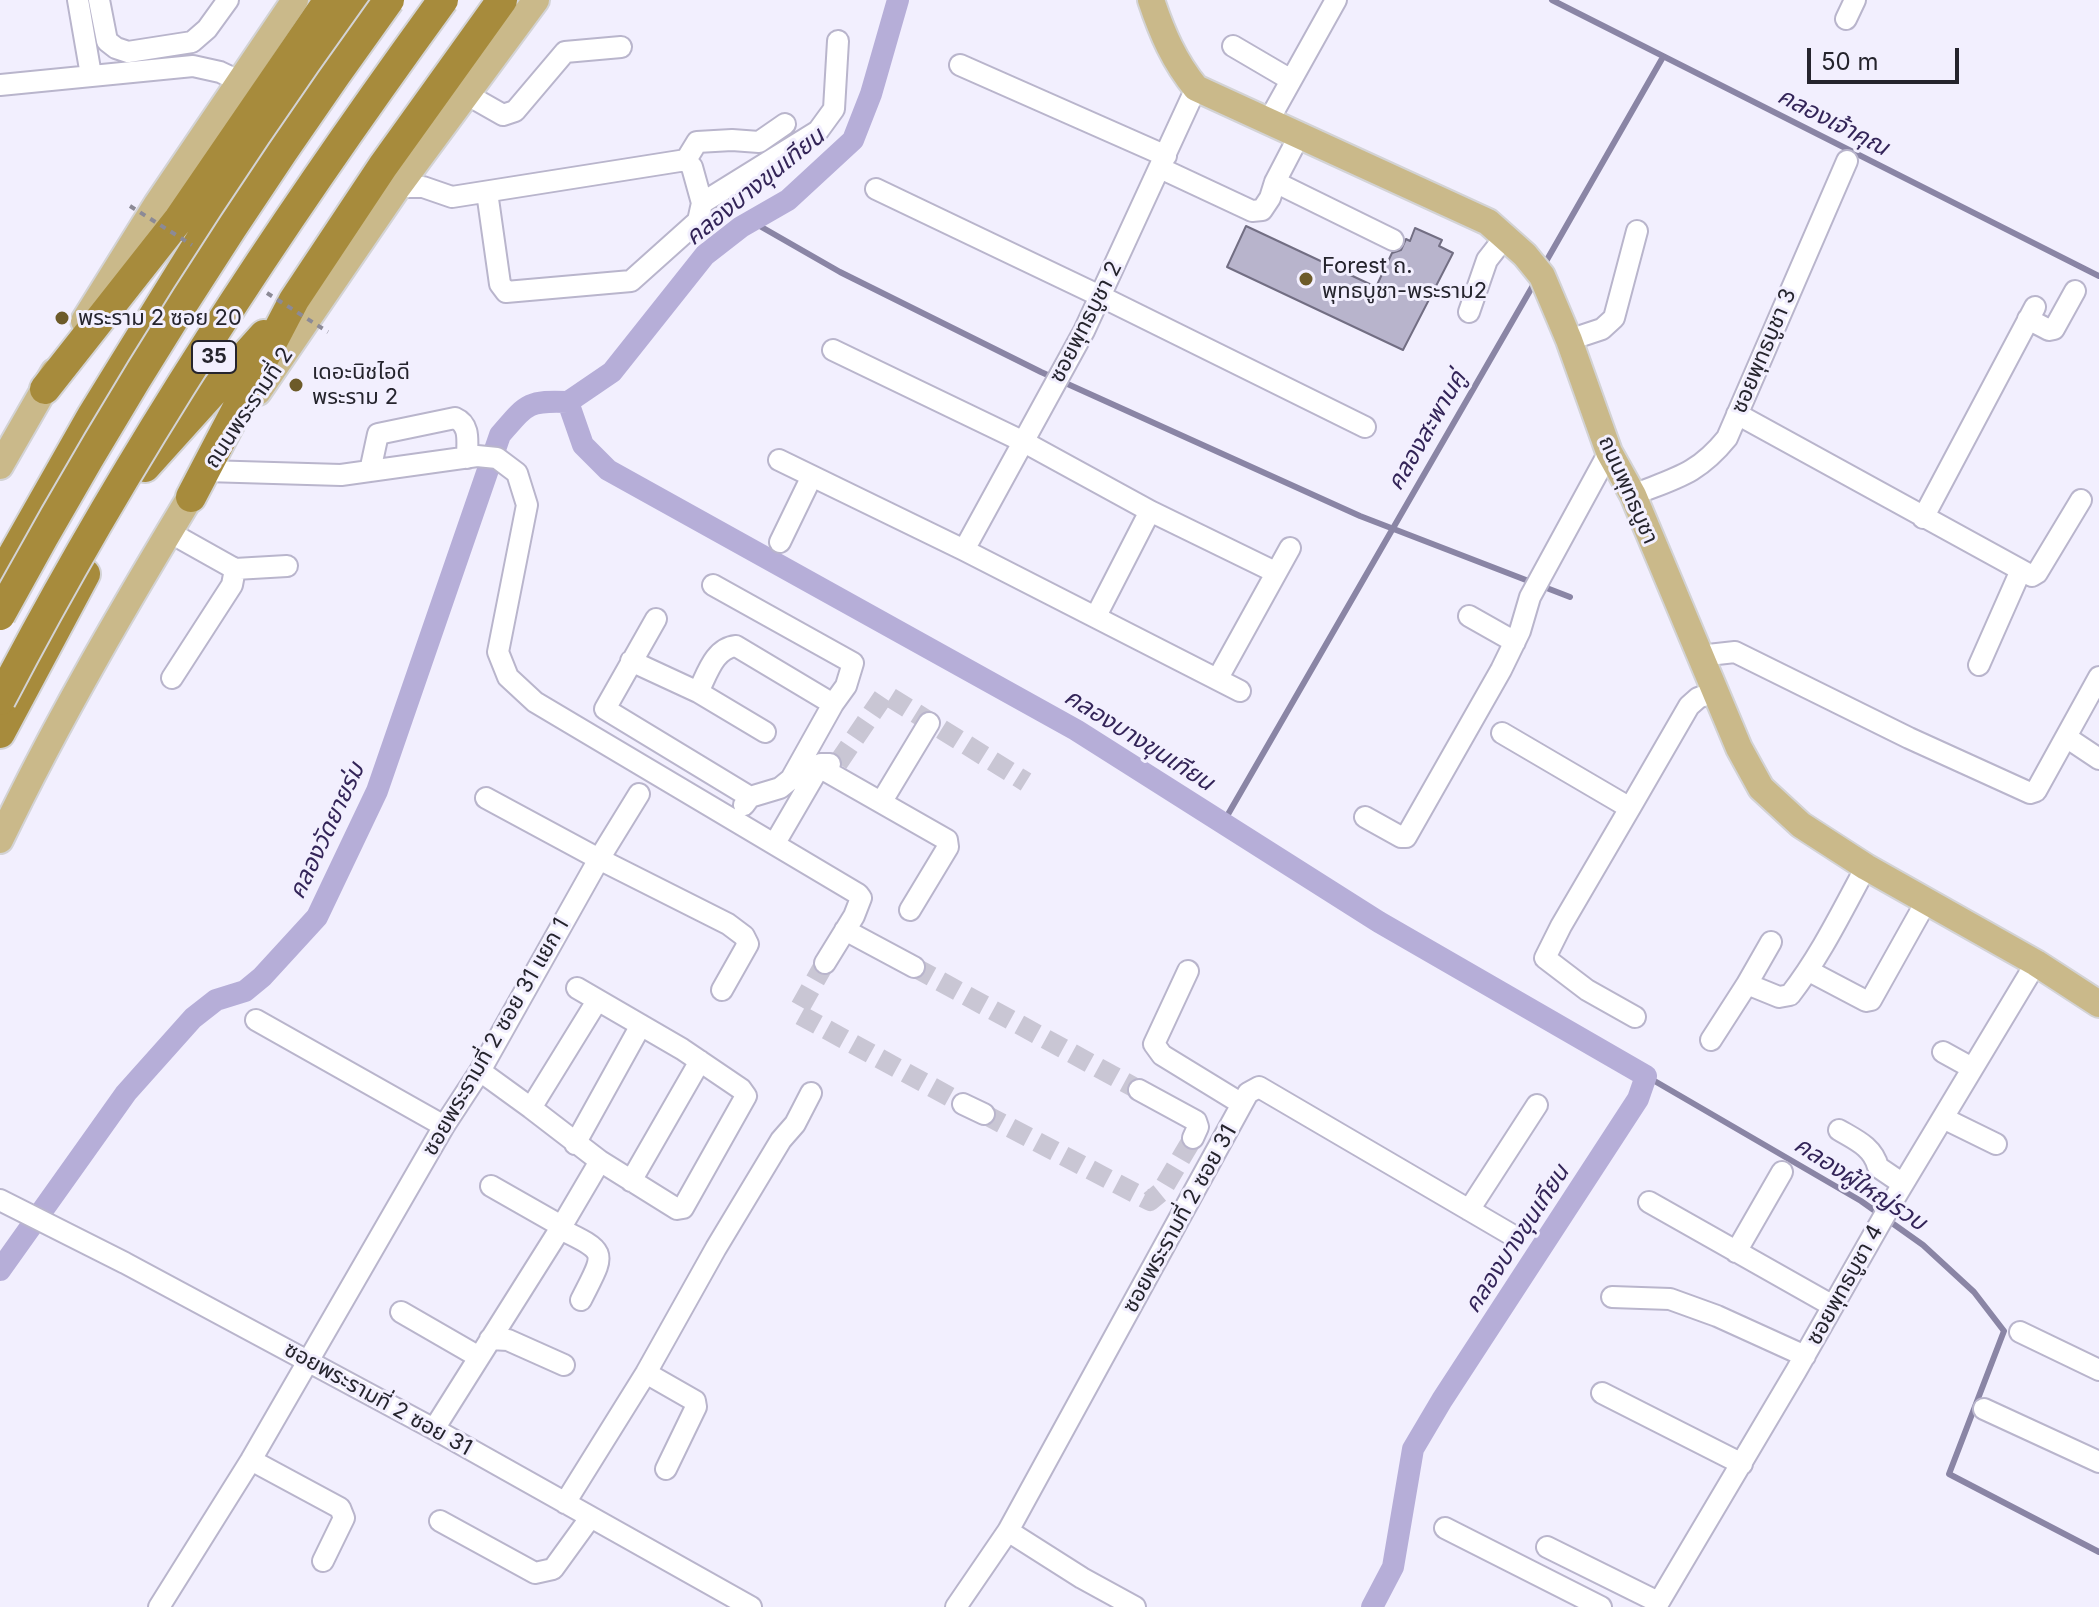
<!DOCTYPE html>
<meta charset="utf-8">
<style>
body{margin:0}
#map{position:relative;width:2099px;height:1607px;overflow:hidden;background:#f2effe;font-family:Inter,sans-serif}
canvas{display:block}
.scale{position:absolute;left:1807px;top:48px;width:152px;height:36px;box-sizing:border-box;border:4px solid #25242d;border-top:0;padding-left:10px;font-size:24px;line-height:28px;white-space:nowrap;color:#25242d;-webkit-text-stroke:6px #f2effe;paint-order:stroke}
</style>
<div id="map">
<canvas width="2099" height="1607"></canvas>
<div class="scale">50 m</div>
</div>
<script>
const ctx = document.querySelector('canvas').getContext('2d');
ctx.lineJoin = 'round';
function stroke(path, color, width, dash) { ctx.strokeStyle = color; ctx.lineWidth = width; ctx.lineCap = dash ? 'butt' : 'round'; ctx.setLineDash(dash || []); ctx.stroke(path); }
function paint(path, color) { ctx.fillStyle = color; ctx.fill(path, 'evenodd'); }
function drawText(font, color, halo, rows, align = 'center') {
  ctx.font = font + ' Inter,"Noto Sans Thai",sans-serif'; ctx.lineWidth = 6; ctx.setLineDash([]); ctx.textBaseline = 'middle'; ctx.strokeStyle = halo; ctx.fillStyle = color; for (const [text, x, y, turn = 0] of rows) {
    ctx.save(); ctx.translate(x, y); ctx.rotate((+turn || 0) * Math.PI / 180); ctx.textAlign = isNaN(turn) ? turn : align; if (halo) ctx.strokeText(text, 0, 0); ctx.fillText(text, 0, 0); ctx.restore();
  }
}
stroke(new Path2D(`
 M1552 0 2099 276
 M751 221 840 272 1041 372 1360 516 1570 597
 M1544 265 1663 57
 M1223 823 1535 282
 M1646 1076 1861 1201 1923 1245 1974 1292 2004 1331 1949 1474 2099 1552`), '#8a85a5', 6);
stroke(new Path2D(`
 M898 0 871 94 853 140 788 200 741 227 705 255 612 372 568 402 583 445 608 470 1076 730 1379 922 1646 1076 1638 1099 1442 1400 1413 1449 1393 1567 1372 1607
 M0 1270 126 1093 193 1018 216 1000 245 991 262 977 317 917 377 791 500 435C526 405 527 400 568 402`), '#b6aed8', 22);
const building = new Path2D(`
 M1246 226 1376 287 1392 253 1401 250 1406 239 1410 241 1415 228 1442 240 1439 246 1453 253 1403 350 1227 267Z`);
paint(building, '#b8b4cc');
stroke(building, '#726e83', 2);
stroke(new Path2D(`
 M838 763 885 694 1026 782
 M825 963 798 1011 800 1015 963 1104
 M914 967 1139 1090
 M984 1114 1150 1201 1161 1192 1193 1138`), '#c9c6d4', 20, [20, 10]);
const minor = new Path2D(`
 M78 0 91 75
 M99 0 107 41 116 48 128 52 192 42 207 29 228 0
 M1846 19 1855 0
 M1233 46 1291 80
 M960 65 1166 156
 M0 85 193 66 220 72 239 81
 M466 94 503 115 515 111 565 52 621 47
 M1269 120 1336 0
 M1300 134 1275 182 1393 240
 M686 160 697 142 732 140 759 142 785 124
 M1160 168 1252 211 1262 210 1270 198 1275 182
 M398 187H423L452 197 686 160 692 167 702 203 698 221 631 281 506 292 500 284 487 192
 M876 189 1100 296 1365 427
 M702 203 818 131 834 109 838 41
 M1469 312 1487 260 1505 237
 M2028 319 2049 330 2054 329 2075 291
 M1569 340 1602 329 1614 318 1637 231
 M833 350 1024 442 1150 511 1275 572
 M1737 414 2021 570
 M779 460 964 550 1240 691
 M206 471 341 475 477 456 497 458 517 473 527 505 498 652 508 677 535 702 858 894 861 898 854 916 825 963
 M370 471 378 434 455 418C471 425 467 442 467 458
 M1633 495C1675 478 1697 475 1727 438L1847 161
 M1923 518 2035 307
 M169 532 235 569 232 585 172 678
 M780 542 812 476
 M964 550 1084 331 1196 88
 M235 569 287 566
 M713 585 853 663 846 686 833 704 791 779 780 788 750 797
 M1096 616 1150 511
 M1469 616 1515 642
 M656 619 605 709 750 797 744 805
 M1699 656 1735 652 1909 738 2030 793 2036 791 2099 677
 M631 661 698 692C707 675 714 648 736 646L833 704
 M1979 665 2021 570 2032 576 2037 573 2081 500
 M1218 678 1290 548
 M698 692 765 732
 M1502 733 1630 808 1689 706 1698 698 1714 692
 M2066 737 2099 759
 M819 767 947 840 948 847 910 910
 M486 798 599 859 639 794
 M882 801 929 723
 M1630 808 1561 926 1545 958 1587 990 1635 1017
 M1365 817 1401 837H1406L1501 670 1520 631 1530 597 1609 452
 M775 843 821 764H830
 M845 930 914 967
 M1771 942 1747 984 1779 997 1790 995C1821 955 1842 911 1866 867
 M1188 971 1154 1044 1162 1055 1242 1104
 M1809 971 1866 1001 1871 1000 1927 900
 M577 988 682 1049 741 1089 746 1096 683 1208 677 1209 600 1161
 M256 1020 444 1126
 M1711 1040 1747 984
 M1943 1052 1972 1068
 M480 1071 531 1108
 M1139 1090 1196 1121 1198 1127 1193 1138
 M963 1104 984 1114
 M1943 1118 1996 1144
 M1839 1130C1856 1140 1873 1147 1878 1167L1903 1184
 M575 1144 641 1025
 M631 1181 700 1061
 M0 1200 125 1263 434 1429 751 1607
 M1649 1202 1833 1306
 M1469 1210 1537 1105
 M1736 1252 1782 1172
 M1612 1297 1670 1299 1717 1316 1805 1356
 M581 1300C605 1252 610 1253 560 1229L600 1161 531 1108 597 1001
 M401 1312 479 1357
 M2020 1332 2099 1370
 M490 1339 508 1340 564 1365
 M646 1373 695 1401 696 1407 666 1469
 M1602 1393 1742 1464
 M1984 1409 2099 1462
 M434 1429 560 1229 556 1223 491 1186
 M251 1460 340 1508 344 1518 323 1561
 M565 1503 646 1373 716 1248 781 1140 795 1124 811 1093
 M440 1521 535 1573 553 1569 590 1518
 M1445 1528 1601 1607
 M1008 1531 1082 1578 1135 1607
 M1547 1547 1658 1602
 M159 1607 251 1460 444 1126 480 1071 599 859 728 924 744 936 748 944 722 990
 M956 1607 1008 1531 1248 1093 1259 1087 1512 1235
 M1656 1607 1796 1371 1891 1204 2036 963`);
const major = new Path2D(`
 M1151 0C1162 33 1174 61 1196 88L1488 222 1525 255 1542 276 1569 340 1609 452 1633 495 1739 748 1761 788 1801 825 1866 867 2036 963 2099 1004
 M84 321 157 204 295 0
 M258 392 398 187 536 0
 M0 466 54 372
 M0 840C59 717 129 598 200 481`);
const highway = new Path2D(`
 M45 389 179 219 329 0
 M145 467 264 335
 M191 497 294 300 383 166 502 0
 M0 578 92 416 276 118 360 0
 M0 733 85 574`);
stroke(minor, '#b9b5cc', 24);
stroke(major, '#d3d3d5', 30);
stroke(highway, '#d3d3d5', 34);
stroke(minor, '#fff', 20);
stroke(major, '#cab98a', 26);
stroke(highway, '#a78b3c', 30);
const highwayBridge = new Path2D(`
 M0 615C116 402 247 196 389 0
 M0 700C128 454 281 223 443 0`);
stroke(highwayBridge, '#d3d3d5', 34, []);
stroke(new Path2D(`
 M130 206 192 245
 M267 293 328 332`), '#8c8a96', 4, [6, 6]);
stroke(highwayBridge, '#a78b3c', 30);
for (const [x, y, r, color] of [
 [1306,279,8,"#6d5b29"],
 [62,318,8,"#6d5b29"],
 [296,385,8,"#6d5b29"]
]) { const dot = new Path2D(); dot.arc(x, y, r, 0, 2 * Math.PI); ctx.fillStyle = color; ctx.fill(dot); stroke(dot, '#f2effe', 3); }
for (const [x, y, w] of [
 [214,357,44]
]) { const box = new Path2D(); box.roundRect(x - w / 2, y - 16, w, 32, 6); ctx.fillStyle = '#f2effe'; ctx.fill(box); stroke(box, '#25242d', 2); }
drawText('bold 20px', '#25242d', null, [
 ["35",214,357]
]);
drawText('22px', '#25242d', '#f2effe', [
 ["Forest ถ.",1322,266],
 ["พุทธบูชา-พระราม2",1322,291],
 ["พระราม 2 ซอย 20",78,318],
 ["เดอะนิชไอดี",312,372],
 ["พระราม 2",312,397]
], 'left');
drawText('22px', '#25242d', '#f2effe', [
 ["ซอยพุทธบูชา 2",1086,322,-63],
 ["ซอยพุทธบูชา 3",1764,351,-67],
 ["ถนนพระรามที่ 2",249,408,-56],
 ["ถนนพุทธบูชา",1628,490,66],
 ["ซอยพระรามที่ 2 ซอย 31 แยก 1",496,1037,-60],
 ["ซอยพระรามที่ 2 ซอย 31",1180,1219,-61],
 ["ซอยพุทธบูชา 4",1845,1285,-61],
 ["ซอยพระรามที่ 2 ซอย 31",378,1399,29]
]);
drawText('italic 24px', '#332458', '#f2effe', [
 ["คลองเจ้าคุณ",1833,122,27],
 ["คลองบางขุนเทียน",755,187,-39],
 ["คลองสะพานคู่",1427,431,-60],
 ["คลองบางขุนเทียน",1139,740,32],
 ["คลองวัดยายร่ม",327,831,-65],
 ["คลองผู้ใหญ่รวบ",1860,1184,33],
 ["คลองบางขุนเทียน",1517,1239,-57]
]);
</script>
